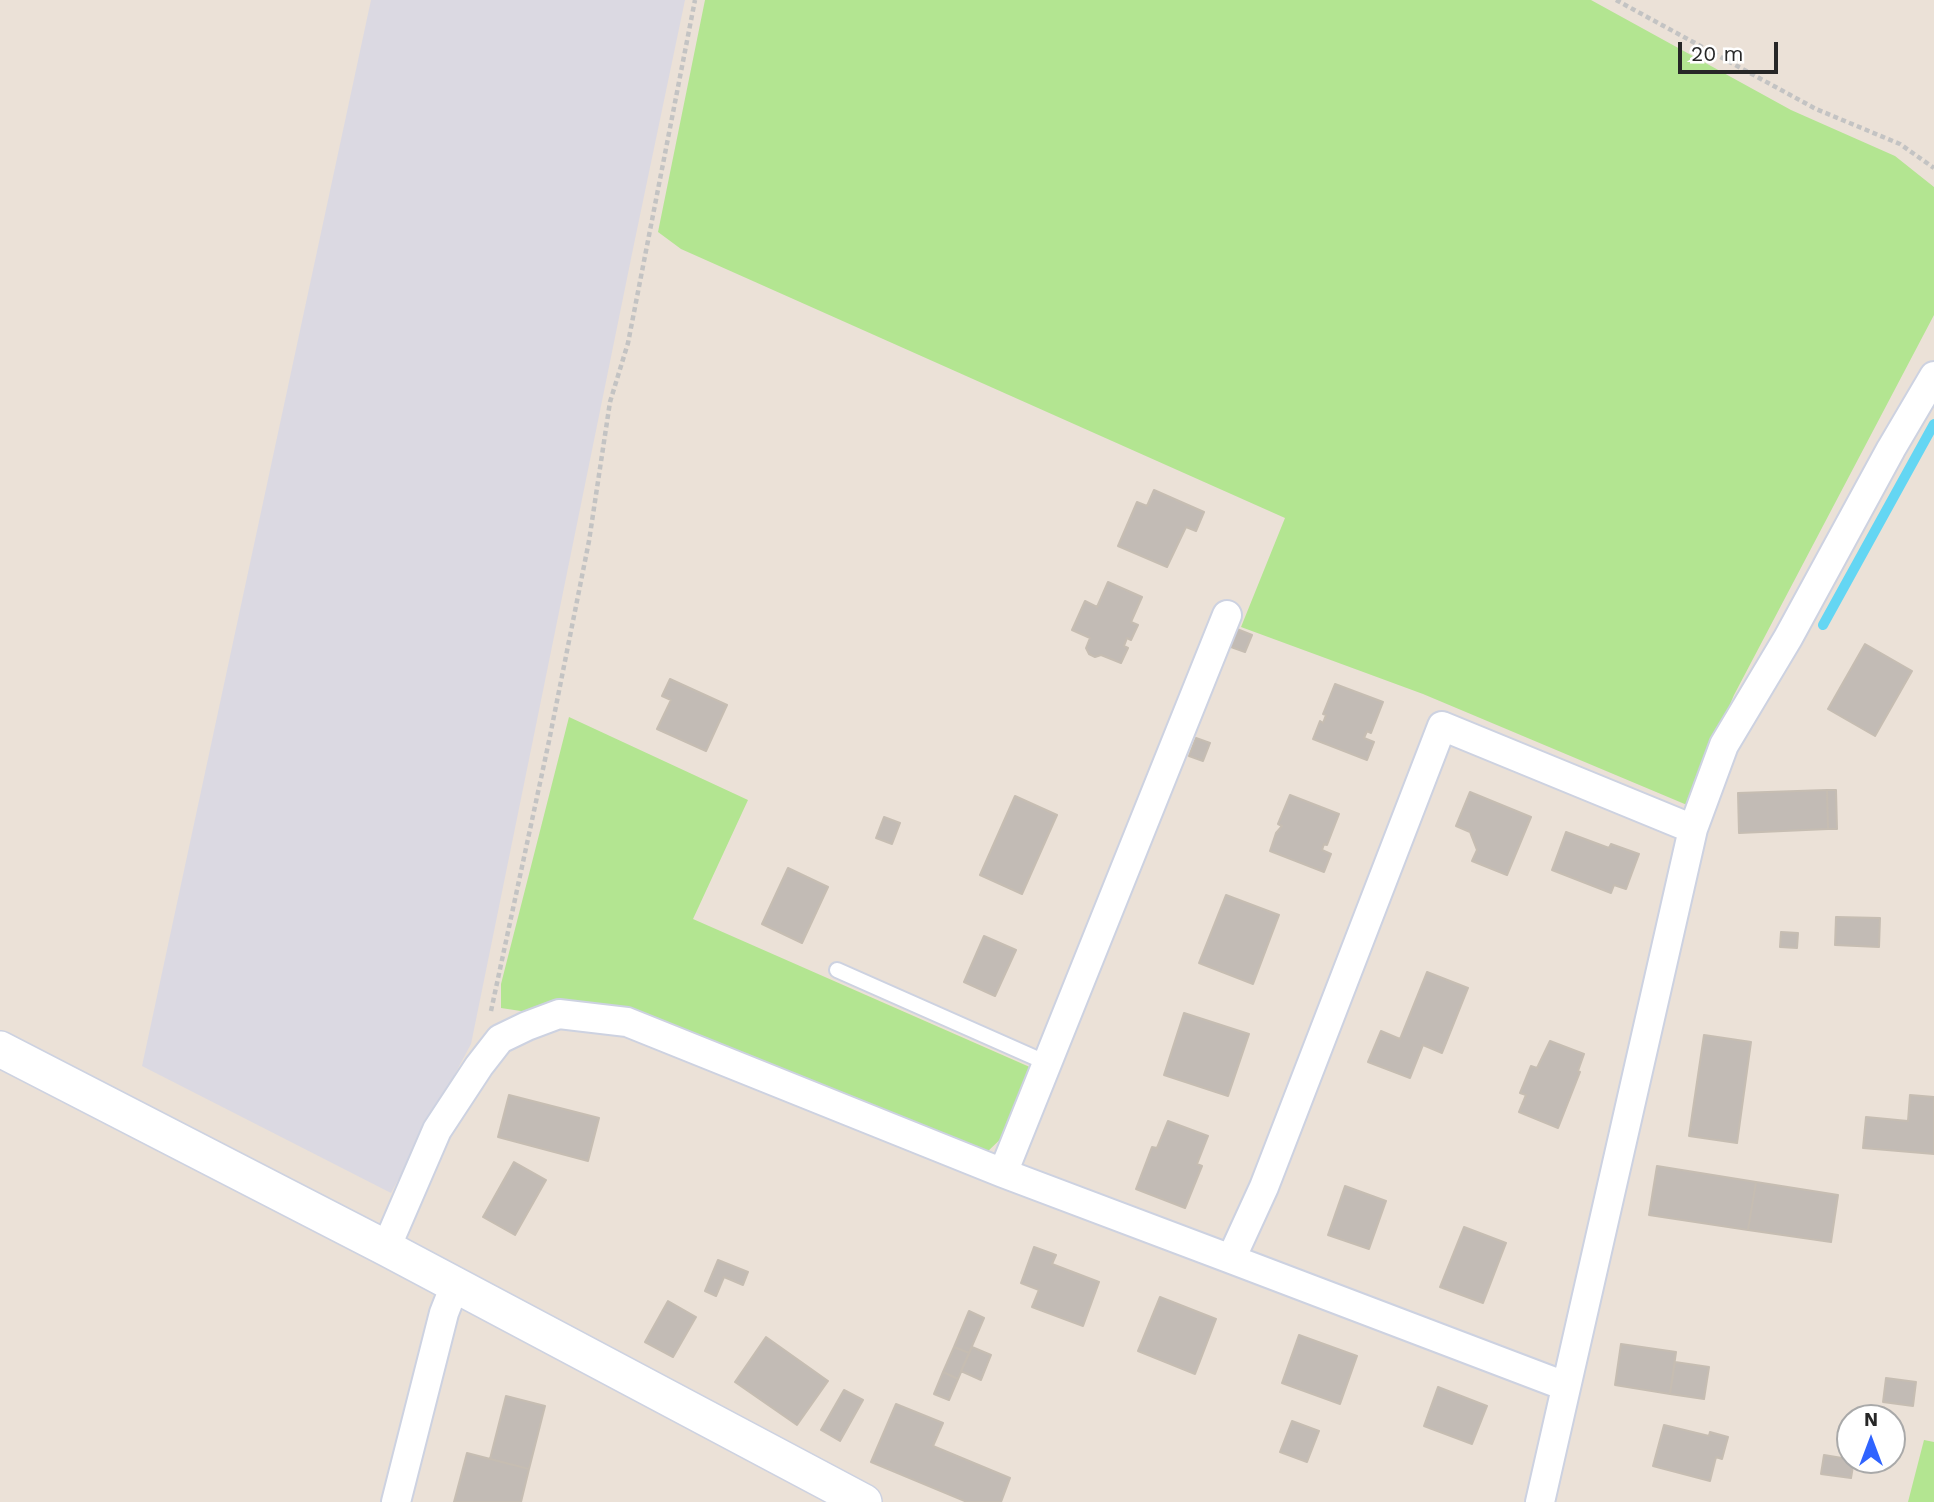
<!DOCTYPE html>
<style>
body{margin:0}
#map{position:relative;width:1934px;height:1502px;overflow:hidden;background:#ebe1d7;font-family:"Work Sans",sans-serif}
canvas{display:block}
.north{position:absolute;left:1836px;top:1404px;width:70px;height:70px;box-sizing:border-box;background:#fff;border:2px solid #a9a9a9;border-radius:50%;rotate:0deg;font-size:19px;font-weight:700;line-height:28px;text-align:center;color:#272727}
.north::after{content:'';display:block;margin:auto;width:24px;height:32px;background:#3064ff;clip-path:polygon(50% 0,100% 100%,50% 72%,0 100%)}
.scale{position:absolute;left:1678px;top:42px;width:100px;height:32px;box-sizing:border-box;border:4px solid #272727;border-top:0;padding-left:9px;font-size:21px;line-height:24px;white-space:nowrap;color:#272727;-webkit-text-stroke:5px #fff;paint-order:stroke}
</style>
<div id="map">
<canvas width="1934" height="1502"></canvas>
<div class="north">N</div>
<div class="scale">20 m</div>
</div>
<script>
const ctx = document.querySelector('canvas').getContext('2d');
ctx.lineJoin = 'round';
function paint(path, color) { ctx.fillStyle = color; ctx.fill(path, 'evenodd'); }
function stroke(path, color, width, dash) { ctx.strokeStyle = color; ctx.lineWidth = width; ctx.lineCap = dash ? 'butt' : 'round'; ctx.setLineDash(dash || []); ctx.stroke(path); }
paint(new Path2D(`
 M371 0H685L634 244 471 1044 391 1193 142 1066Z`), '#dbd9e2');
paint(new Path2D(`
 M705 0H1591L1791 110 1895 156 1934 187V315L1734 695 1687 805 1423 694 1241 627 1285 518 681 249 658 232Z
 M569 717 748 800 693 919 1032 1068 1011 1129 985 1154 611 1012 534 1013 501 1008V984Z
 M1924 1440 1934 1442V1502H1908Z`), '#b3e591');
stroke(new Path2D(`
 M1823 625 1934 424`), '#64d6f3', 10);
const building = new Path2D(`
 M1154 490 1204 512 1196 531 1186 527 1167 567 1118 546 1137 502 1147 506Z
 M1108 582 1142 597 1131 622 1138 625 1131 640 1127 638 1124 646 1128 648 1121 663 1101 655 1095 657 1089 654 1086 648 1090 638 1072 630 1085 601 1097 607Z
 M1237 629 1252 635 1245 652 1231 647Z
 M1865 644 1912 671 1875 736 1828 709Z
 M670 679 727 705 706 751 657 729 671 700 662 696Z
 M1335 684 1383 702 1371 733 1367 731 1364 738 1374 742 1367 760 1313 739 1320 721 1323 723 1326 715 1323 714Z
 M1196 738 1210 743 1203 761 1189 756Z
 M1827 790 1828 829 1739 833 1738 793Z
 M1827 790H1836L1837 829H1828Z
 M1470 792 1531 817 1507 875 1472 861 1477 850 1470 832 1456 826Z
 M1290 795 1339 814 1327 845 1324 844 1322 850 1331 854 1324 872 1270 851 1276 833 1282 826 1278 824Z
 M1015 796 1057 815 1022 894 980 875Z
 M884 817 900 823 892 844 876 838Z
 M1566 832 1609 848 1611 844 1639 854 1626 889 1614 885 1611 893 1552 870Z
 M788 868 828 887 802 943 762 924Z
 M1226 895 1279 915 1253 984 1199 963Z
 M1836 917 1880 918 1879 947 1835 945Z
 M1781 932 1798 933 1797 948 1780 947Z
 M984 936 1016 950 995 996 964 982Z
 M1427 972 1468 988 1442 1053 1423 1045 1410 1078 1368 1062 1381 1031 1400 1039Z
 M1184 1013 1249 1034 1228 1096 1164 1075Z
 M1704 1035 1751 1042 1737 1143 1689 1136Z
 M1550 1041 1584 1054 1578 1071 1580 1072 1558 1128 1519 1112 1526 1095 1520 1093 1531 1066 1537 1068Z
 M509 1095 599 1118 588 1161 498 1137Z
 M1910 1095 1934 1097V1154L1863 1148 1866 1117 1908 1121Z
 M1168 1121 1208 1136 1197 1164 1202 1166 1185 1208 1136 1189 1152 1147 1157 1148Z
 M514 1162 546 1180 515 1235 483 1217Z
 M1657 1166 1756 1182 1748 1230 1649 1215Z
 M1756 1182 1838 1195 1831 1242 1748 1230Z
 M1345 1186 1386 1201 1369 1249 1328 1235Z
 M1464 1227 1506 1243 1483 1303 1440 1287Z
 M1034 1247 1056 1255 1052 1264 1099 1282 1083 1326 1032 1307 1039 1290 1021 1283Z
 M718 1260 748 1272 743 1285 724 1277 716 1296 705 1291Z
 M1160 1297 1216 1319 1195 1374 1138 1351Z
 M668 1301 696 1317 673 1357 645 1342Z
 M969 1311 984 1318 969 1353 954 1347Z
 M1299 1335 1357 1356 1340 1404 1282 1383Z
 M766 1337 828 1381 797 1425 735 1382Z
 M1621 1344 1676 1352 1670 1394 1615 1385Z
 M954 1347 969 1353 958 1379 943 1372Z
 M972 1347 991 1355 981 1380 961 1371Z
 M1675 1362 1709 1367 1704 1399 1670 1394Z
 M943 1372 958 1379 949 1400 934 1394Z
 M1886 1378 1916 1382 1913 1406 1883 1402Z
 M1438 1387 1487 1406 1472 1444 1424 1426Z
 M844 1390 863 1400 840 1441 821 1430Z
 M506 1396 545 1406 529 1469 490 1459Z
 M896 1404 943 1423 933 1446 1010 1478 1001 1502H967L871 1462Z
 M1292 1421 1319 1431 1307 1462 1280 1452Z
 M1664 1425 1709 1436 1710 1432 1728 1437 1722 1459 1716 1457 1710 1481 1653 1466Z
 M467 1453 529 1469 521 1502H454Z
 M1824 1455 1854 1460 1851 1478 1821 1474Z`);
paint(building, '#c2bbb5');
stroke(building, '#c6bdb2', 2);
const service = new Path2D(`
 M837 970 1047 1063`);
const minor = new Path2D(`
 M1003 1173 1227 615
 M386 1248 437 1130 479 1066 500 1039 527 1026 559 1014 627 1022 1003 1173 1231 1259
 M1565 1386 1231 1259 1264 1187 1442 726 1693 829
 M396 1502 444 1313 455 1285
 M1540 1502 1693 829 1724 745 1788 638 1891 449 1934 376`);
const tertiary = new Path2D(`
 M0 1049 386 1248 864 1502`);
stroke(service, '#cdd2e1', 18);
stroke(minor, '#cdd2e1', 32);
stroke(tertiary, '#cdd2e1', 38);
stroke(new Path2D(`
 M1616 0 1816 109 1900 144 1934 168
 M491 1011 549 741 589 541 610 402 628 343 695 0`), '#c3c3c3', 4.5, [5, 3.5]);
stroke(service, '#fff', 14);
stroke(minor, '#fff', 28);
stroke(tertiary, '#fff', 35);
</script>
